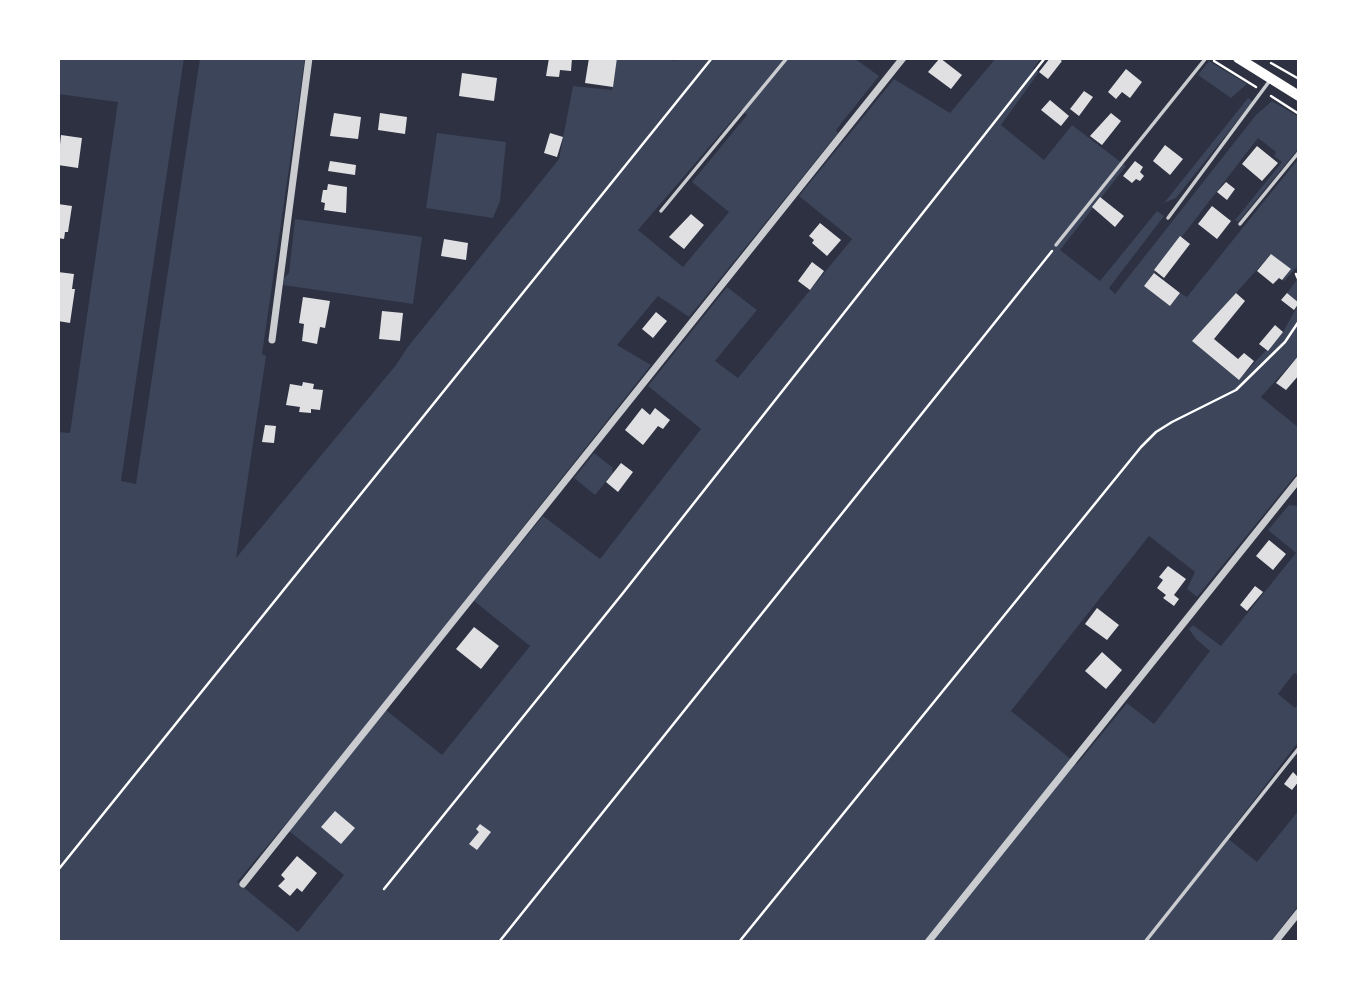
<!DOCTYPE html>
<style>
body{margin:0}
#map{position:relative;width:1357px;height:1000px;overflow:hidden;background:#2d3142;font-family:"Varela Round",sans-serif}
canvas{display:block}
.frame{position:absolute;inset:0;border:60px solid #fff;pointer-events:none}
</style>
<div id="map">
<canvas width="1357" height="1000"></canvas>
<div class="frame"></div>
</div>
<script>
const ctx = document.querySelector('canvas').getContext('2d');
ctx.lineJoin = 'round';
function paint(path, color) { ctx.fillStyle = color; ctx.fill(path, 'evenodd'); }
function stroke(path, color, width, dash) { ctx.strokeStyle = color; ctx.lineWidth = width; ctx.lineCap = dash ? 'butt' : 'round'; ctx.setLineDash(dash || []); ctx.stroke(path); }
paint(new Path2D(`
 M58 58H184L121 481 136 484 200 58H305L262 354 266 356 236 558 396 365 407 348 559 159 573 86 612 90 617 58H670L674 61 676 58H854L879 76 836 130 838 133 689 317 658 296 617 345 651 365 331 770 237 882 298 932 344 875 289 831 386 710 442 755 530 646 474 601 543 516 600 559 701 429 648 386 727 287 757 310 715 361 738 378 852 239 799 196 894 79 950 113 996 58H1041L1033 69 1039 72 1001 125 1044 160 1072 125 1126 166 1060 250 1100 281 1157 211 1164 216 1109 288 1115 294 1256 115 1272 101 1299 117V148L1238 222 1235 220 1282 162 1274 156 1276 152 1258 138 1144 286 1170 306 1180 293 1187 297 1299 158V265L1284 281 1282 280 1290 269 1271 254 1193 341 1239 379 1283 332 1299 303 1287 293 1299 277V355L1261 397 1299 428V471L1197 597 1187 589 1195 572 1149 536 1011 711 1077 764 1127 703 1154 724 1210 651 1196 639 1189 629 1193 625 1221 646 1296 553 1268 530 1289 505 1299 506V675L1294 673 1278 694 1295 708 1299 703V741L1226 837 1257 862 1299 810V905L1270 942H58V432L70 433 118 102 58 94ZM741 110 747 115 692 182 729 212 683 267 638 230Z
 M1209 61 1247 84 1231 98 1198 75Z
 M1248 98 1252 101 1250 105 1176 198 1164 203Z
 M437 133 506 142 500 201 493 218 426 208Z
 M295 219 422 237 413 304 283 285 284 278 289 273Z
 M594 453 612 467 613 473 595 495 574 478Z`), '#3c4559');
paint(new Path2D(`
 M549 58H572L571 71 560 70 559 77 546 76Z
 M589 58H617L613 87 585 83Z
 M940 58 962 75 951 89 928 72Z
 M1050 58H1057L1062 61 1048 79 1039 72Z
 M1126 69 1142 82 1130 98 1122 92 1116 99 1108 92Z
 M462 73 497 78 494 101 459 96Z
 M1084 91 1093 97 1079 116 1070 109Z
 M1050 100 1069 116 1061 126 1041 110Z
 M334 113 361 117 358 139 330 136Z
 M380 113 407 117 405 134 378 130Z
 M1111 113 1121 121 1102 145 1090 136Z
 M550 133 563 137 557 157 544 153Z
 M61 135 82 138 78 168 58 165Z
 M1165 145 1183 159 1170 175 1153 161Z
 M1257 146 1278 163 1262 181 1242 164Z
 M330 161 356 165 355 175 328 171Z
 M1135 161 1143 167 1140 172 1144 176 1140 181 1136 179 1132 183 1123 176Z
 M1226 182 1235 189 1227 200 1217 192Z
 M328 184 347 187 346 213 324 210 325 203 321 202 323 190H327Z
 M1100 197 1124 216 1115 227 1092 207Z
 M58 204 72 206 68 232H65L64 239 58 238Z
 M1212 206 1231 221 1217 239 1198 224Z
 M691 214 704 225 684 249 669 237Z
 M820 223 841 240 827 256 812 243 814 240 809 236Z
 M1180 236 1190 244 1164 278 1154 270Z
 M444 239 468 243 466 260 441 256Z
 M1271 254 1291 269 1282 280 1279 278 1273 284 1257 271Z
 M812 262 824 271 810 290 798 281Z
 M58 272 74 274 72 289H75L70 323 58 321Z
 M1154 273 1180 293 1170 306 1144 286Z
 M1236 293 1245 301 1214 339 1238 359 1244 353 1254 361 1239 380 1192 341Z
 M1287 293 1299 303 1294 310 1281 300Z
 M303 297 330 301 325 328 320 327 317 344 302 341 304 324 299 323Z
 M382 311 403 313 400 341 379 339Z
 M656 312 667 321 653 338 642 329Z
 M1275 325 1283 332 1268 351 1259 344Z
 M1299 355V375L1286 390 1276 383Z
 M303 382 314 384 313 389 323 390 320 410 311 409V413L299 412 300 407 286 405 290 384 302 386Z
 M642 408 650 415 655 408 670 420 663 429 658 426 643 445 625 430Z
 M265 425 276 426 274 443 262 442Z
 M621 463 633 472 618 492 606 482Z
 M1269 540 1286 554 1273 570 1256 556Z
 M1168 566 1186 579 1174 595 1179 599 1174 606 1163 598 1166 595 1157 588 1163 580 1159 577Z
 M1255 586 1263 592 1247 611 1240 605Z
 M1097 608 1119 625 1107 640 1085 624Z
 M474 627 499 646 481 669 456 649Z
 M1102 652 1122 670 1106 689 1085 671Z
 M1293 772 1299 778V781L1292 790 1284 784Z
 M335 811 355 828 341 844 321 827Z
 M480 824 491 832 477 850 469 844 479 832 476 829Z
 M297 856 317 873 302 892 297 888 290 896 278 886 285 879 281 875Z`), '#e0e0e3');
stroke(new Path2D(`
 M1214 61 1256 87
 M1271 63 1299 79
 M1271 96 1299 114
 M1296 274 1299 281
 M58 870 712 58
 M384 889 623 593 1045 58
 M499 942 1052 251
 M739 942 1141 447 1156 432 1172 422 1236 390 1285 342 1299 321`), '#fff', 2.5);
stroke(new Path2D(`
 M661 211 787 58
 M1168 218 1271 79
 M1240 224 1299 152
 M1056 245 1206 58
 M1145 942 1299 748`), '#caccd0', 3.5);
stroke(new Path2D(`
 M272 340 309 58
 M243 884 903 58
 M928 942 1299 479
 M1275 942 1299 912`), '#caccd0', 7);
stroke(new Path2D(`
 M1238 58 1299 96`), '#fff', 10);
</script>
